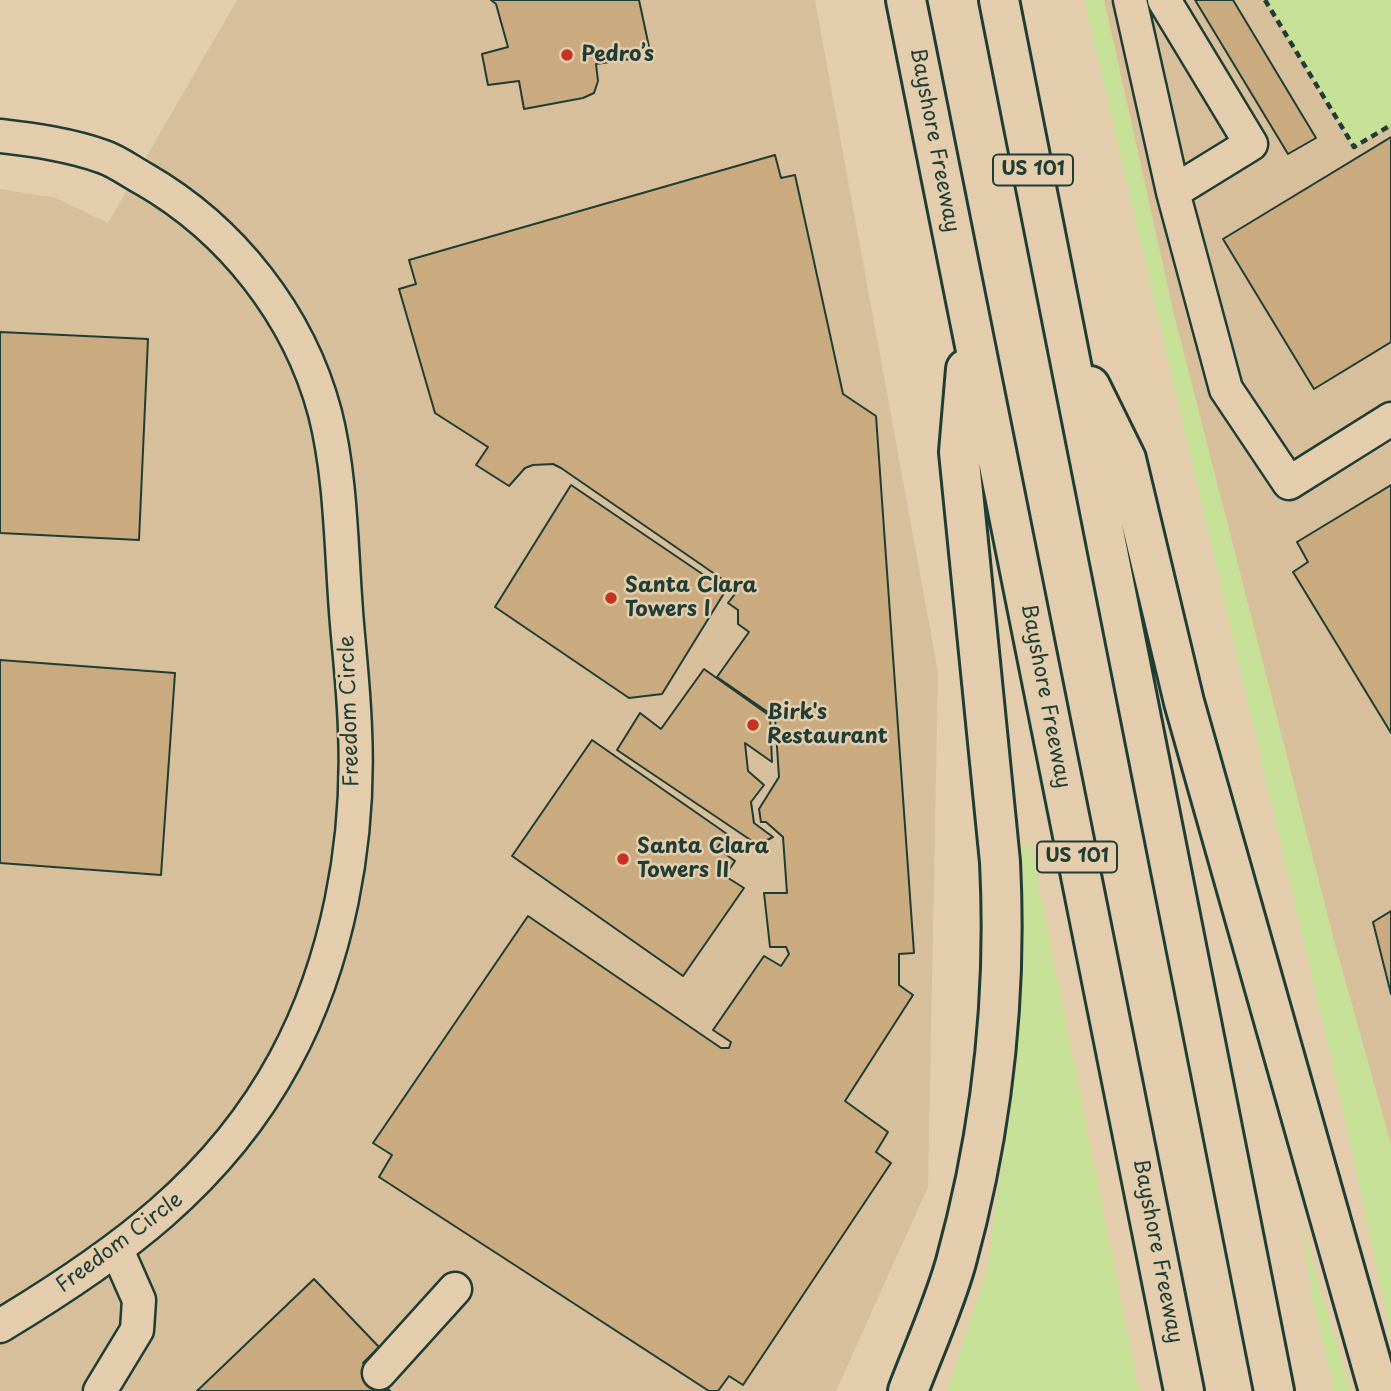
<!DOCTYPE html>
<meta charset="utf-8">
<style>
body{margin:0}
canvas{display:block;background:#e3cdac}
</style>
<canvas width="1391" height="1391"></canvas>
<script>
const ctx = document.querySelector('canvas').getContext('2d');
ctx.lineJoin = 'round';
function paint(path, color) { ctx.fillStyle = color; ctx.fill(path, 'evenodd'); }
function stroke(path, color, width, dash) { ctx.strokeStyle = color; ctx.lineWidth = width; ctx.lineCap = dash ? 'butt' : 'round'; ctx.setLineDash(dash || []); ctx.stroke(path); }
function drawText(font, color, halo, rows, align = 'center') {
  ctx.font = font + ' "Playpen Sans",sans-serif'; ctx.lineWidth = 5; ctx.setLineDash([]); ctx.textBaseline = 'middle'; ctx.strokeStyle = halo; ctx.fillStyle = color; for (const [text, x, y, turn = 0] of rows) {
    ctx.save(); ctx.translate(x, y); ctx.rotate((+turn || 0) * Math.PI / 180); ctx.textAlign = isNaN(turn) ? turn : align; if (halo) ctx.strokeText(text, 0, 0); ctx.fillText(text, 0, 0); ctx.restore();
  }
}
paint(new Path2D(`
 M237 0H815L938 672 928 1187 836 1391H0V189L56 198 108 223Z
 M1104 0H1391V1145L1333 937 1173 311Z`), '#d8bf9c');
paint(new Path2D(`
 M1084 0H1104L1173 311 1333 937 1391 1145V1335L1344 1115Z
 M1265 0H1391V125L1354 147Z
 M1019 845 1031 846 1139 1391H947L987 1268 1018 1056Z
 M1301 1223 1351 1391H1334L1312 1297Z`), '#c7e097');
const building = new Path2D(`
 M491 0H639L651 56 596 64 598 81 594 93 583 98 524 109 519 81 488 85 482 54 508 47 496 4Z
 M1195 0H1233L1316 138 1288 154Z
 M1391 137V342L1314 389 1223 239Z
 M775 155 781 178 795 175 843 394 876 416 914 953 899 954V985L913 995 845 1101 888 1132 876 1152 891 1163 743 1385 729 1376 718 1391H709L379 1177 392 1155 373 1143 528 916 721 1048H729L731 1042 713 1030 764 956 781 966 789 954 786 947H770L764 893H787L783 837 766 822H761L759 809 779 777 775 717 717 677 749 632 738 624V610L728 603 738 590 561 468 553 464 533 465 525 468 509 486 476 465 488 447 435 413 399 289 416 284 409 260Z
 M0 332 148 339 139 540 0 533Z
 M571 485 726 590 662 694 629 698 495 607Z
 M1391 485V733L1293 572 1308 562 1297 542Z
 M0 660 175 673 161 875 0 863Z
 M704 669 770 716 772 762 745 743 748 771 764 785 751 802 754 823 773 837 758 845 617 750 640 713 661 729Z
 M592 740 727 834 717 848 735 861 725 876 744 888 683 976 512 856Z
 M1391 911V994L1373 922Z
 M314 1279 379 1347 363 1363 390 1391H197Z`);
paint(building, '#caaa7f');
stroke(building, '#1f3d34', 2);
const minor = new Path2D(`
 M1130 0 1173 192 1226 389 1289 483 1391 419
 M1164 0 1251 144 1173 192
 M0 136C35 140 71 145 104 157 118 162 131 172 144 179 231 229 299 315 325 413 342 480 341 555 347 624 350 659 354 695 355 730 360 842 338 962 285 1060 219 1183 116 1256 0 1326
 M379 1373 455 1289
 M100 1391 137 1330 139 1300 117 1250`);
const highway = new Path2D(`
 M906 0 1184 1391
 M999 0 1274 1391
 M1090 386 1126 459 1184 702 1379 1391
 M908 1391C924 1349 944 1305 956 1262 992 1131 1007 998 1000 862L959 452 966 369`);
stroke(minor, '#1f3d34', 37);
stroke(highway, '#1f3d34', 44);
stroke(new Path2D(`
 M1265 0 1354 147 1391 125`), '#1f3d34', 4.5, [7, 5]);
stroke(minor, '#e3cdac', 32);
stroke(highway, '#e3cdac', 38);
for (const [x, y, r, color] of [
 [567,55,7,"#c8321e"],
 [611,598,7,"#c8321e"],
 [753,725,7,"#c8321e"],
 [623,859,7,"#c8321e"]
]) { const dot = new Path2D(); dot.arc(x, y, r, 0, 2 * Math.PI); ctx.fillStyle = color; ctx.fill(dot); stroke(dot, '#e3cdac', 2.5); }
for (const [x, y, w] of [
 [1033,170,80],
 [1077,857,80]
]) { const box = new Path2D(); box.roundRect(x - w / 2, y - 15.5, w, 31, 5); ctx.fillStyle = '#e3cdac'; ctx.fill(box); stroke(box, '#1f3d34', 2); }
drawText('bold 19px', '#1f3d34', null, [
 ["US 101",1033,170],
 ["US 101",1077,857]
]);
drawText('bold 21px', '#1f3d34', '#e3cdac', [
 ["Pedro’s",581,55],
 ["Santa Clara",625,586],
 ["Towers I",625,610],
 ["Birk's",767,713],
 ["Restaurant",767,737],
 ["Santa Clara",637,847],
 ["Towers II",637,871]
], 'left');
drawText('21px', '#1f3d34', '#e3cdac', [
 ["Bayshore Freeway",934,140,79],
 ["Bayshore Freeway",1045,696,79],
 ["Freedom Circle",350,711,-92],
 ["Freedom Circle",120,1243,-37],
 ["Bayshore Freeway",1157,1251,79]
]);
</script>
